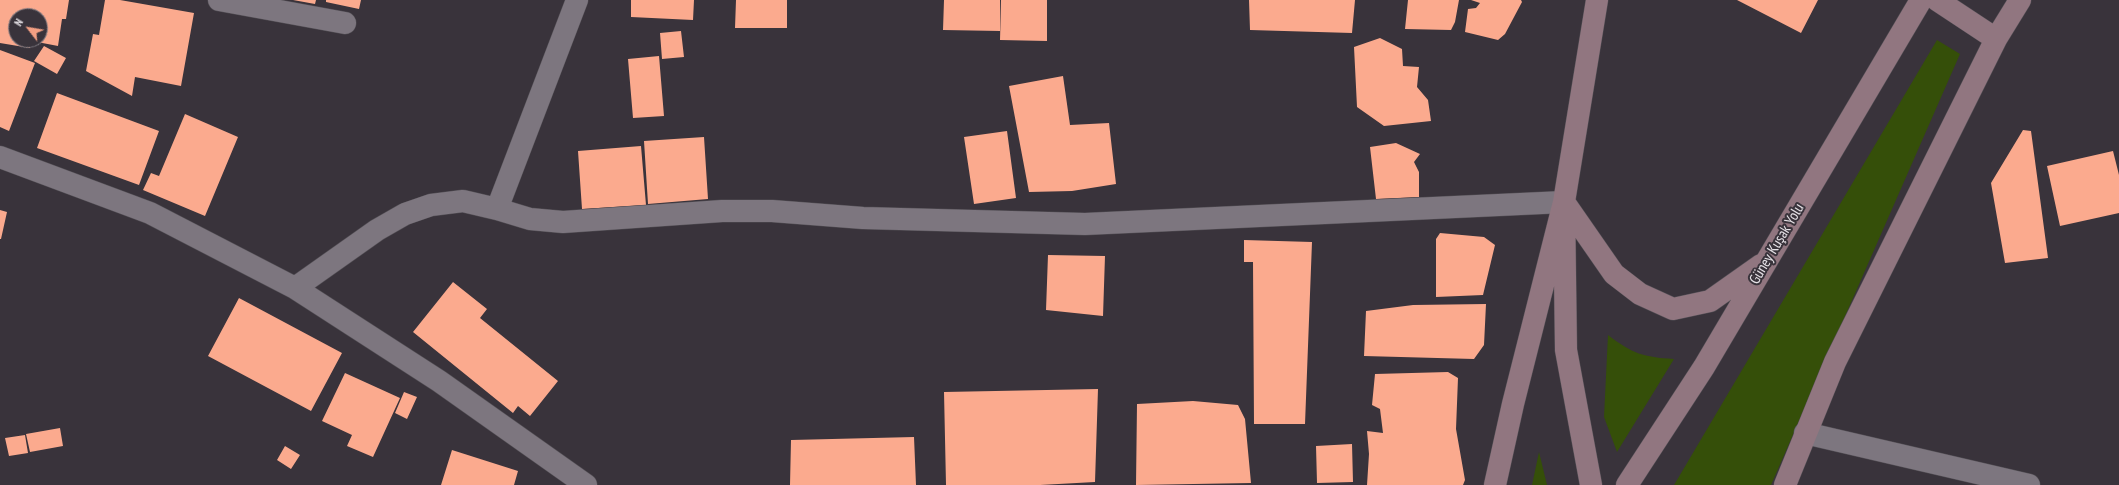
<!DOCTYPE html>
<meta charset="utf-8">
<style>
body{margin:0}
#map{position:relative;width:2119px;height:485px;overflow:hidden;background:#39333b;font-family:"PT Sans Narrow",sans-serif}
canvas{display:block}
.north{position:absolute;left:8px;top:8px;width:40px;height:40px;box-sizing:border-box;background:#39333b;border:1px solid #7e7980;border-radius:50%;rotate:301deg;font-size:11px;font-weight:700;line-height:16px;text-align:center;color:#e6e2e7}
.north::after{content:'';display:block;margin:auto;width:14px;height:18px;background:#f39f83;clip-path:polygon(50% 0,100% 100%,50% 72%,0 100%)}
</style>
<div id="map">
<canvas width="2119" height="485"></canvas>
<div class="north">N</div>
</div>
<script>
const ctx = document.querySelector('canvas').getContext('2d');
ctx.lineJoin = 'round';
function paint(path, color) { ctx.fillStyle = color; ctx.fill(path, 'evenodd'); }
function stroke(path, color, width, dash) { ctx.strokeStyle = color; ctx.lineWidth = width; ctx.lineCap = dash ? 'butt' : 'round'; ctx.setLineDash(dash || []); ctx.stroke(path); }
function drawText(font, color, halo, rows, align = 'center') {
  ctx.font = font + ' "PT Sans Narrow",sans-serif'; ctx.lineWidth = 4; ctx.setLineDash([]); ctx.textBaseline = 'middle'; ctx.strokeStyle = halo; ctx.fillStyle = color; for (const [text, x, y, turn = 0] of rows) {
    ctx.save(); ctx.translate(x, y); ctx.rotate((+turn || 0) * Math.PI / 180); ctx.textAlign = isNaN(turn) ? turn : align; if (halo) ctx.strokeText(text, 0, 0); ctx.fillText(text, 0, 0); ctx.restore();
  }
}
paint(new Path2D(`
 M1937 40 1960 54 1771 485H1674Z
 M1608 335C1633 354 1643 357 1674 359L1617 452 1604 417Z
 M1539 452 1547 485H1532Z`), '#354f09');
paint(new Path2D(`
 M0 0H69L66 19H62L58 46 32 41 40 40V16H16V40H31L30 48 0 43Z
 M105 0H120L194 13 181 86 135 77 132 96 86 71 93 34 99 35Z
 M293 0H316L315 4Z
 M326 0H361L359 9 326 2Z
 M631 0H694L693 20 631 17Z
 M736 0H787V28H735Z
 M944 0H1000V31L943 30Z
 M1001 0H1047V41L1000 40Z
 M1249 0H1355L1352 33 1250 30Z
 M1408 0H1459L1455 22 1451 30 1405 29Z
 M1471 0H1521L1522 2 1505 34 1498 40 1465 32 1468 9 1476 8 1480 3Z
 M1737 0H1818L1801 33Z
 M681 31 684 57 662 59 660 33Z
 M1380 38 1402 49 1403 66 1419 67 1417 87 1428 100 1431 121 1384 126 1357 107 1354 47Z
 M44 46 66 58 57 74 34 61Z
 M0 50 35 63 9 131 0 127Z
 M659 56 664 116 633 118 628 59Z
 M1063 76 1070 125 1109 123 1116 184 1072 191 1029 192 1009 86Z
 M57 93 159 131 139 185 37 148Z
 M185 114 238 137 205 216 143 190 151 173 159 176Z
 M2023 130 2031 131 2048 258 2005 263 1991 183Z
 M1007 131 1016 198 974 204 964 137Z
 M704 137 708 199 648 204 644 141Z
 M1396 143 1420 154 1414 162 1419 172V197L1376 199 1370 147Z
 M641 146 646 205 582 209 578 151Z
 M2113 151 2119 175V213L2060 226 2047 166Z
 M0 210 7 212 1 239H0Z
 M1440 233 1484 237 1495 245 1483 295 1436 297V239Z
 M1244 240 1312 242 1305 424H1254L1253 262H1244Z
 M1048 255 1105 256 1103 316 1046 310Z
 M453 282 487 309 480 318 558 381 530 416 518 406 513 413 413 332Z
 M239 298 342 353 311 411 208 356Z
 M1486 304 1484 345 1474 359 1364 356 1366 311 1413 305Z
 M1448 372 1458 378 1456 429 1465 480 1463 485H1367L1369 454 1367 431 1383 433 1380 409 1372 405 1375 374Z
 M345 373 400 398 373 457 347 446 352 435 322 421Z
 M1098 389 1095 482 1040 485H946L944 392Z
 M404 392 417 397 407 419 395 413Z
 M1193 401 1238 405 1245 419 1251 483 1136 485 1137 404Z
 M60 428 63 446 30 452 26 434Z
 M25 435 28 453 9 456 5 438Z
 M914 437 916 485H790L791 440Z
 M1352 444 1353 482 1317 483 1316 446Z
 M285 446 300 455 291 469 277 460Z
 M452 450 518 471 514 485H441Z`), '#fbaa8e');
const street = new Path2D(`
 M219 0 345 23
 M0 157 150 213 295 288 439 381 586 485
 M497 209 577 0
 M295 288 377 230 405 214 431 205 463 201 497 209 530 219 563 222 722 211H772L863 218 1085 224 1564 202
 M1805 433 2029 485`);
const secondary = new Path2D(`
 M1597 0 1564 202 1614 274 1640 294 1673 309 1710 301 1761 265
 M1937 0 1996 39
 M1495 485 1513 404 1564 202 1566 350 1591 485
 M1627 485 1704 367 1921 0
 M1785 485 1835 362 1996 39 2020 0`);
stroke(street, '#534f55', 23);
stroke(secondary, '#534f55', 23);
stroke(street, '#7d767f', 22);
stroke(secondary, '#917680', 22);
drawText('15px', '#e6e2e7', '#39333b', [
 ["Güney Kuşak Yolu",1777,244,-59]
]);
</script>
